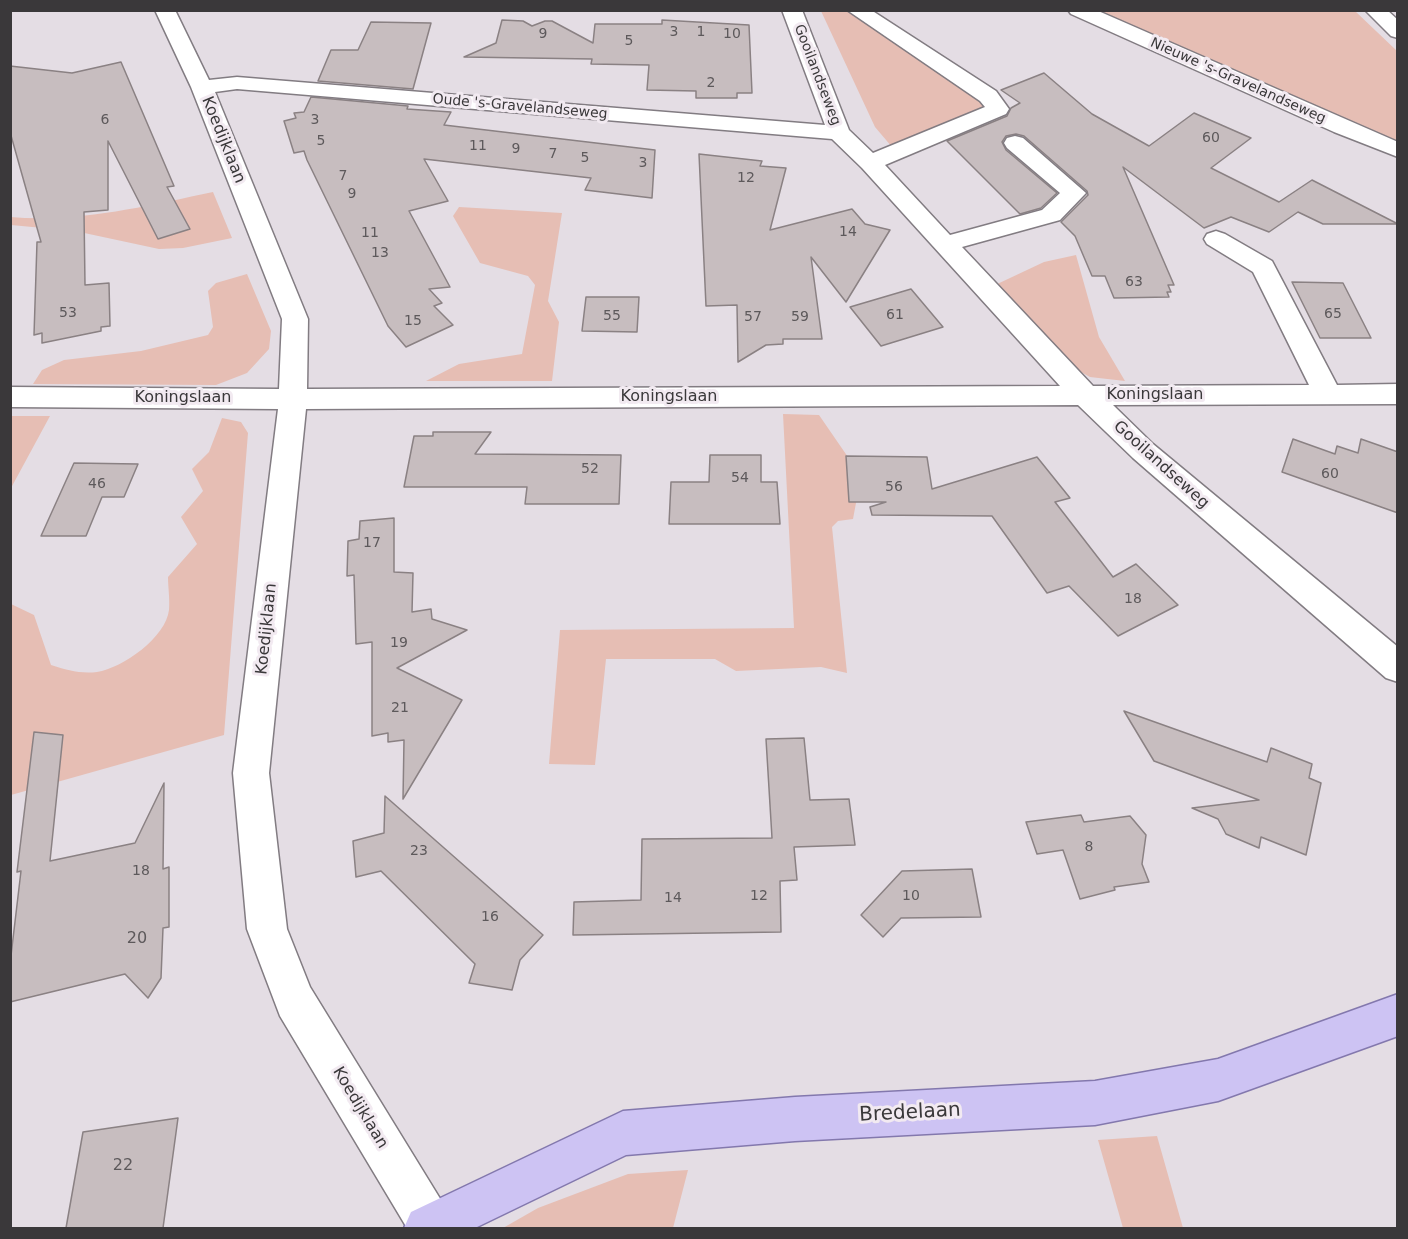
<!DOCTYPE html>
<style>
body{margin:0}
#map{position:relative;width:1408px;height:1239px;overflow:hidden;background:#e4dde4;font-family:"DejaVu Sans",sans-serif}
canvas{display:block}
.frame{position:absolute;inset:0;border:12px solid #3a383a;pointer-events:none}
</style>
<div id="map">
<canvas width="1408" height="1239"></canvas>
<div class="frame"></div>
</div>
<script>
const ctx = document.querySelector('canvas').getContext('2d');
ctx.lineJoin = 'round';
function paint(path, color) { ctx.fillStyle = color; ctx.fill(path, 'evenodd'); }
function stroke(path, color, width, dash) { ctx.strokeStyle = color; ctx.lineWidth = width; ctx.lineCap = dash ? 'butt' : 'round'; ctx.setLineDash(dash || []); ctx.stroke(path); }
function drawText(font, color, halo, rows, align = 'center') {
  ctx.font = font + ' "DejaVu Sans",sans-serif'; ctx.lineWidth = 6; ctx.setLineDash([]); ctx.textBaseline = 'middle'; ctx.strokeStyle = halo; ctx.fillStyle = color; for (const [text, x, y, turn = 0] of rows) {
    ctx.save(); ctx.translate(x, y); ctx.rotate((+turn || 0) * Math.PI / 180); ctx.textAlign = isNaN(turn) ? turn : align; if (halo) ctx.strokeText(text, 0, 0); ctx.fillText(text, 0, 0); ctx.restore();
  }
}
paint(new Path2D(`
 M821 11H847L985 100 983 107 892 147 875 127Z
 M1092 11H1355L1397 51V144Z
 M213 192 232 238 183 248 159 249 75 231 11 225 10 217C79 223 146 206 213 192Z
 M459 207 562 213 548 301 559 322 552 381H426L459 364 522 354 535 285 528 276 480 263 453 216Z
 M1076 255 1099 337 1125 381 1090 377 1070 366 993 286 1044 262Z
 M247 274 271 331 269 349 247 373 216 385 33 384 42 370 64 360 141 351 208 335 213 327 208 291 216 283Z
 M783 414 819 415 861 476 853 519 838 521 832 527 847 673 821 667 736 671 715 659H606L595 765 549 764 560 630 794 628Z
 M11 416H50L11 488 10 416Z
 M222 418 241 422 248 433 224 735 11 795V604L34 615 51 665C67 670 80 674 97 672 123 668 166 637 169 610 170 599 168 587 168 577L197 544 181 517 203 491 192 469 209 452Z
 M1157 1136 1183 1228H1123L1098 1140Z
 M688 1170 673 1228H503L538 1208 628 1174Z`), '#e6beb4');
const building = new Path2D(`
 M502 20 523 21 532 26 545 21H552L593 43 595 24H662V20L749 25 752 93H737V98H696V91L647 90 649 65 591 64 592 59 464 57 496 43Z
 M371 22 431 23 413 89 318 81 331 50H358Z
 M121 62 174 186 167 187 190 229 158 239 108 141V210L84 212 85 285 109 283 110 326 101 327V331L42 343V333L34 335 37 242H41L10 132V66L72 73Z
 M1044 73 1092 114 1149 146 1194 113 1251 138 1211 168 1279 202 1312 180 1398 224H1323L1298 212 1269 232 1231 217 1204 228 1123 167 1174 285H1168L1171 292H1167L1169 297 1114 298 1105 276H1092L1075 236 1061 222 1088 195 1087 191 1024 136 1016 134 1006 136 1002 142 1006 150 1057 193 1041 208 1020 214 947 141 1007 116 1011 108 1020 103 1001 90Z
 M311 97 408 106 407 109 451 112 444 125 655 150 652 198 585 190 591 178 424 159 448 201 409 211 450 287 429 289 442 303 434 306 453 325 406 347 388 326 307 160 304 151 294 153 284 121 296 118 294 113 304 112Z
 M699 154 762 161 760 166 786 168 770 230 852 209 865 224 890 230 846 302 811 257 822 339H783V344L766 345 738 362 737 305 706 306Z
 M1292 282 1343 283 1371 338H1320Z
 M911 289 943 327 881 346 850 307Z
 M586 297H639L637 332 582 331Z
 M433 432H491L475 454 621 455 619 504H525L527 487H404L414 436H433Z
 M1293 439 1335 454 1337 446 1358 453 1361 439 1398 452V513L1282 472Z
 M710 455H761V482H777L780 524H669L671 482H709Z
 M846 456 927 457 932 489 1037 457 1070 498 1055 502 1113 577 1136 564 1178 605 1118 636 1069 586 1047 593 992 516 872 515 870 507 886 502H849Z
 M74 463 138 464 124 497H102L86 536H41Z
 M394 518V572L413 573 412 612 431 609 432 619 467 630 397 668 462 700 403 799 404 740 388 742V733L372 736V642L356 644 354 575 347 576 348 541 359 539 360 521Z
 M1124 711 1267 762 1271 748 1312 764 1309 778 1321 783 1306 855 1261 837 1259 848 1226 834 1218 819 1192 808 1259 800 1154 761Z
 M34 732 63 735 50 861 135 843 164 783 163 869 169 867V927L163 928 161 978 148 998 125 974 10 1002V964L21 871 17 872Z
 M804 738 810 800 849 799 855 845 794 847 797 880 780 881 781 932 573 935 574 902 641 900 642 839 772 838 766 739Z
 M385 796 543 935 520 960 512 990 469 983 475 964 381 871 356 877 353 841 384 833Z
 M1081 815 1084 822 1130 816 1146 835 1142 864 1149 882 1114 887 1115 890 1080 899 1063 850 1037 854 1026 822Z
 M972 869 981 917 901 918 883 937 861 915 902 871Z
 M178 1118 163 1228H66L83 1132Z`);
paint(building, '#c7bdbf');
stroke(building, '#8a8183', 1.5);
const minor = new Path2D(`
 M155 10H175L209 80 237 77 825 125 782 10H802L849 130 873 153 985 107 980 101 847 10H871L996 91 1009 109 1006 114 885 165 950 235 1042 210 1060 193 1007 148 1004 143 1007 138 1015 136 1023 138 1086 193 1060 220 962 247 1093 386 1309 385 1253 272 1207 244 1204 239 1207 234 1216 231 1225 234 1272 261 1337 385 1398 384V404L1113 405 1153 444 1398 647V682L1386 678 1133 458 1078 405 306 409 269 773 287 929 310 987 447 1210 454 1226 453 1228H407L280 1016 247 929 233 773 278 409 10 407V387L279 389 282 319 191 87ZM237 89 832 139 862 168 1060 386 307 389 308 319 215 92Z
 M1068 10H1096L1398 142V157L1334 132 1071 14Z
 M1365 10H1387L1398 20V38L1391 36Z`);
const major = new Path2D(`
 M1398 994V1036L1218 1101 1095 1125 795 1141 626 1155 475 1228H404L411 1212 623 1111 795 1097 1095 1081 1218 1059Z`);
stroke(minor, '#827c82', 3);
stroke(major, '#8378ad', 3);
paint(minor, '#fff');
paint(major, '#cdc3f3');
drawText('14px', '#5d595b', null, [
 ["3",674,32],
 ["1",701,32],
 ["9",543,34],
 ["10",732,34],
 ["5",629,41],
 ["2",711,83],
 ["6",105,120],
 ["3",315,120],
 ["60",1211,138],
 ["5",321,141],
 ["11",478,146],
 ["9",516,149],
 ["7",553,154],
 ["5",585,158],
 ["3",643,163],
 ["7",343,176],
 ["12",746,178],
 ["9",352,194],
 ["14",848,232],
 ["11",370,233],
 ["13",380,253],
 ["63",1134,282],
 ["53",68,313],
 ["65",1333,314],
 ["61",895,315],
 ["55",612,316],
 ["57",753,317],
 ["59",800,317],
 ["15",413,321],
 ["52",590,469],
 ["60",1330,474],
 ["54",740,478],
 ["46",97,484],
 ["56",894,487],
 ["17",372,543],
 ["18",1133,599],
 ["19",399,643],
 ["21",400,708],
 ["8",1089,847],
 ["23",419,851],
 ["18",141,871],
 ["12",759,896],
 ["10",911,896],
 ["14",673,898],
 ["16",490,917]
]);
drawText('14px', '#3a383a', '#f2eaf1', [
 ["Gooilandseweg",817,75,69],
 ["Nieuwe 's-Gravelandseweg",1238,81,24],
 ["Oude 's-Gravelandseweg",520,107,5]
]);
drawText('16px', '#3a383a', '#f2eaf1', [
 ["Koedijklaan",223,140,68],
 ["Koningslaan",1155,395],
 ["Koningslaan",669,397],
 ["Koningslaan",183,398],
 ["Gooilandseweg",1161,465,42],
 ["Koedijklaan",267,629,-84],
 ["Koedijklaan",360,1108,59]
]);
drawText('16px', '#5d595b', null, [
 ["20",137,939],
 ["22",123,1166]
]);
drawText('20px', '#3a383a', '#f2eaf1', [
 ["Bredelaan",910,1113,-3]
]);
</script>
